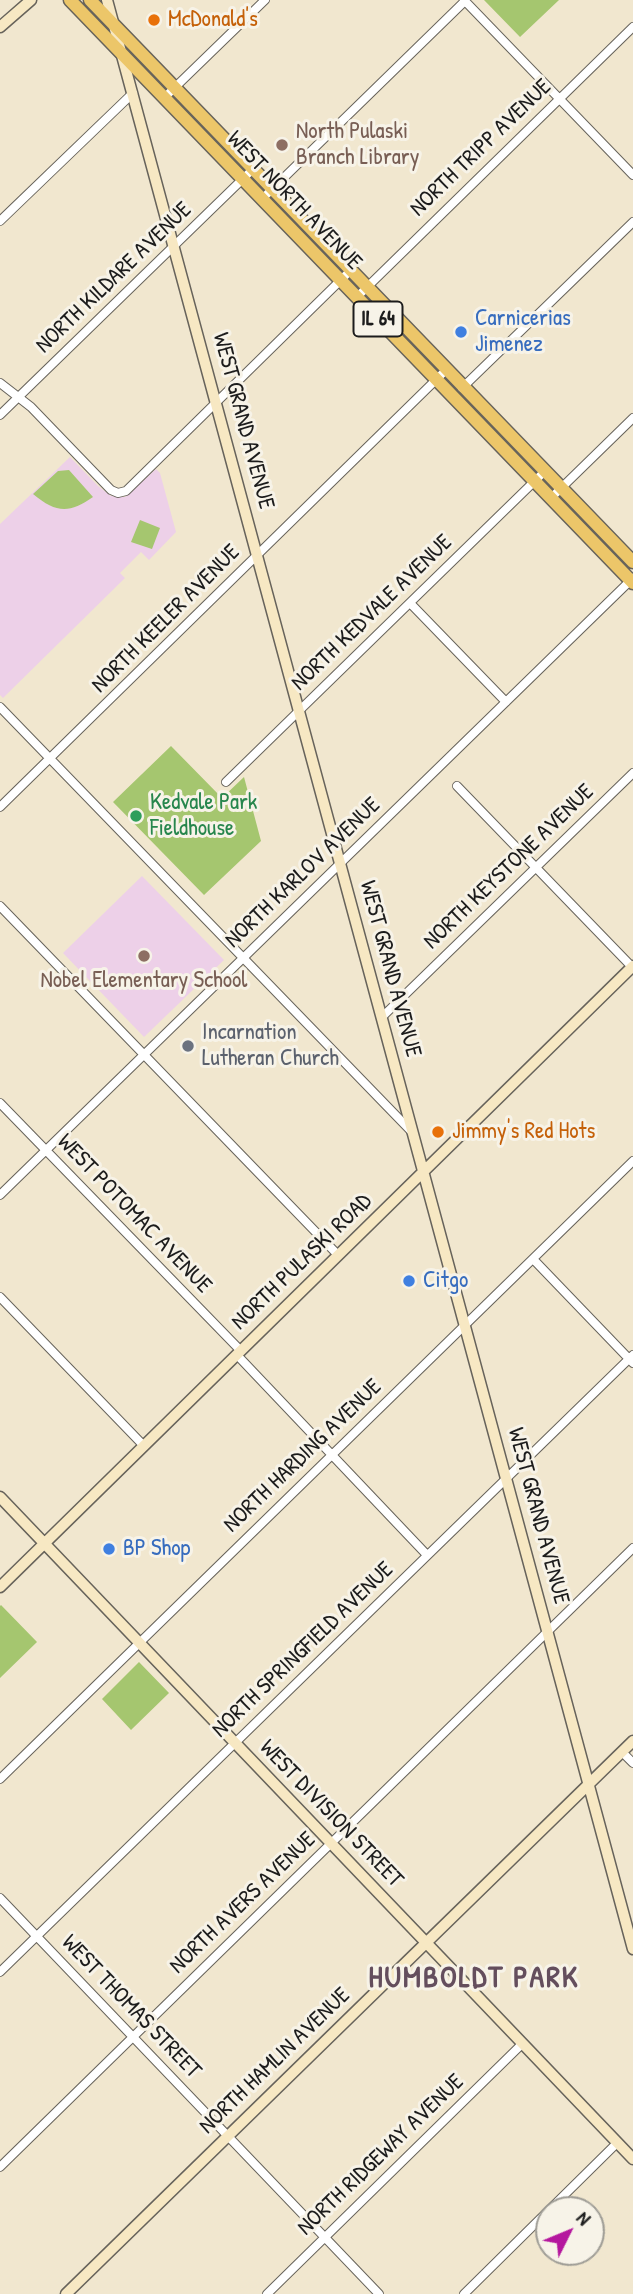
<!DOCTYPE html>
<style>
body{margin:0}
#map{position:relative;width:633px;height:2294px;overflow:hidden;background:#f1e7cf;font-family:"Patrick Hand",sans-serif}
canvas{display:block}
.north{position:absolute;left:535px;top:2196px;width:70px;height:70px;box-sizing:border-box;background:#f7f3e8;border:2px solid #9f9d96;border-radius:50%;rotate:47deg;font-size:19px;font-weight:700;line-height:28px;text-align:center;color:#1c1c1c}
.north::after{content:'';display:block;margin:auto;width:24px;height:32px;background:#b5179e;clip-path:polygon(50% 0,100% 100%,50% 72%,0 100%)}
</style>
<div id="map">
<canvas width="633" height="2294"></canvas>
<div class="north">N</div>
</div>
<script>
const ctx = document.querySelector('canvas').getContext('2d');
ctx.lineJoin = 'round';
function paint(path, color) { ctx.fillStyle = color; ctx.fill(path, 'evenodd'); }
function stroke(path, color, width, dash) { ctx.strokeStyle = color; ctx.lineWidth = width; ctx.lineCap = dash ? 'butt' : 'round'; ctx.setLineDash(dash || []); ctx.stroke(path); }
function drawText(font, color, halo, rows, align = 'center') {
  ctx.font = font + ' "Patrick Hand",sans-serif'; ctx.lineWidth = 6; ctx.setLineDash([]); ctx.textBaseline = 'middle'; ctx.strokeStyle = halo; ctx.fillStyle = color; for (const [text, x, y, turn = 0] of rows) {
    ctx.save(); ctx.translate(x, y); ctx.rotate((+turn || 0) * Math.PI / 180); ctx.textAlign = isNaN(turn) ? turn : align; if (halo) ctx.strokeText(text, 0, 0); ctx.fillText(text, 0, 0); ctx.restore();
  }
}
paint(new Path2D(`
 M70 457 98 486 111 496 125 497 156 469 160 473 176 532 149 560 141 552 120 573 125 578 3 698 0 695V524Z
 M142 876 224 960 144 1037 63 953Z`), '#edd0e8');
paint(new Path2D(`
 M484 0H559L520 37Z
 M69 470 93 497C69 514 56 513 33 494L58 471Z
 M140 520 160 528 152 549 131 542Z
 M171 746 222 798 244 777 261 841 204 895 113 802Z
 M1 1605 37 1642 0 1678V1606Z
 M139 1662 169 1693 131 1730 102 1699Z`), '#a5c66f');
const street = new Path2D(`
 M464 0 633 175
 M164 98 265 0
 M262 199 465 1
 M0 221 133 93
 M357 297 633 27
 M0 383 31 407 111 490 118 493 126 491 351 270
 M462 388 633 222
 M0 415 254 168
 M551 498 633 418
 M410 603 506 702
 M0 707 411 1131
 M226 782 545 471
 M457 786 633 968
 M0 807 447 369
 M0 906 338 1255
 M382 1017 633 773
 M0 1103 241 1351
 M0 1195 633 578
 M533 1259 633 1363
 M0 1297 144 1446
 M237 1355 427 1555
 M622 1752 633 1763
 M0 1779 633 1161
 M0 1898 379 2294
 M0 1972 633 1355
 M0 2167 633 1548
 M267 2294 522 2044
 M464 2294 617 2143`);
const secondary = new Path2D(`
 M107 0 633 1949
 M0 27 31 0
 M0 1497 633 2159
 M0 1587 633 966
 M66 2294 633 1741`);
const primary = new Path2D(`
 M70 0 633 583
 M90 0 633 562`);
stroke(street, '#67635b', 10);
stroke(secondary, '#67635b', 13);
stroke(primary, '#67635b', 15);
stroke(street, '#fff', 8);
stroke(secondary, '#f7e8c3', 10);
stroke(primary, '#ecc669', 12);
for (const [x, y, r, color] of [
 [154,20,7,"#e8710a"],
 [282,145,7,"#8d6e63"],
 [461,332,7,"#3f7fe0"],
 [136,816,7,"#2e9e5b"],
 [144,956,7,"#8d6e63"],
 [188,1046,7,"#6b7280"],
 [438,1132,7,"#e8710a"],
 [409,1281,7,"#3f7fe0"],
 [109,1549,7,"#3f7fe0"]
]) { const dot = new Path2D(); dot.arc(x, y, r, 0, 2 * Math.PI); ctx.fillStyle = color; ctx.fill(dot); stroke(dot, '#f7f3e8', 2.5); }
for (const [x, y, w] of [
 [378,319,49]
]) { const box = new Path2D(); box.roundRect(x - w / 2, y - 17.5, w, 35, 5); ctx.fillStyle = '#f7f3e8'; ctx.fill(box); stroke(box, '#1c1c1c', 2); }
drawText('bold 21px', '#1c1c1c', null, [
 ["IL 64",378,319]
]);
drawText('23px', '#c56008', '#f7f3e8', [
 ["McDonald's",168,20],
 ["Jimmy's Red Hots",452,1132]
], 'left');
drawText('23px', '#785e54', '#f7f3e8', [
 ["North Pulaski",296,132],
 ["Branch Library",296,158],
 ["Nobel Elementary School",144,981,"center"]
], 'left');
drawText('23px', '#1c1c1c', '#f7f3e8', [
 ["NORTH TRIPP AVENUE",481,148,-44],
 ["WEST NORTH AVENUE",294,201,46],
 ["NORTH KILDARE AVENUE",114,278,-44],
 ["WEST GRAND AVENUE",243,421,75],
 ["NORTH KEDVALE AVENUE",372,613,-44],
 ["NORTH KEELER AVENUE",166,619,-45],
 ["NORTH KEYSTONE AVENUE",509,867,-44],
 ["NORTH KARLOV AVENUE",303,873,-44],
 ["WEST GRAND AVENUE",390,969,75],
 ["WEST POTOMAC AVENUE",134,1214,46],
 ["NORTH PULASKI ROAD",302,1262,-44],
 ["NORTH HARDING AVENUE",303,1456,-44],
 ["WEST GRAND AVENUE",538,1516,75],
 ["NORTH SPRINGFIELD AVENUE",303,1650,-44],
 ["WEST DIVISION STREET",331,1814,46],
 ["NORTH AVERS AVENUE",243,1903,-44],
 ["WEST THOMAS STREET",131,2007,46],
 ["NORTH HAMLIN AVENUE",275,2061,-44],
 ["NORTH RIDGEWAY AVENUE",381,2155,-44]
]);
drawText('23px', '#366cbe', '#f7f3e8', [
 ["Carnicerias",475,319],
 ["Jimenez",475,345],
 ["Citgo",423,1281],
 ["BP Shop",123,1549]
], 'left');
drawText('23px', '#27864d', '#f7f3e8', [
 ["Kedvale Park",150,803],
 ["Fieldhouse",150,829]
], 'left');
drawText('23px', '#5b616d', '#f7f3e8', [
 ["Incarnation",202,1033],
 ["Lutheran Church",202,1059]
], 'left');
ctx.letterSpacing = '2px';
drawText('bold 30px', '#644e5d', '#f7f3e8', [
 ["HUMBOLDT PARK",474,1979]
]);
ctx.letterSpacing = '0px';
</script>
